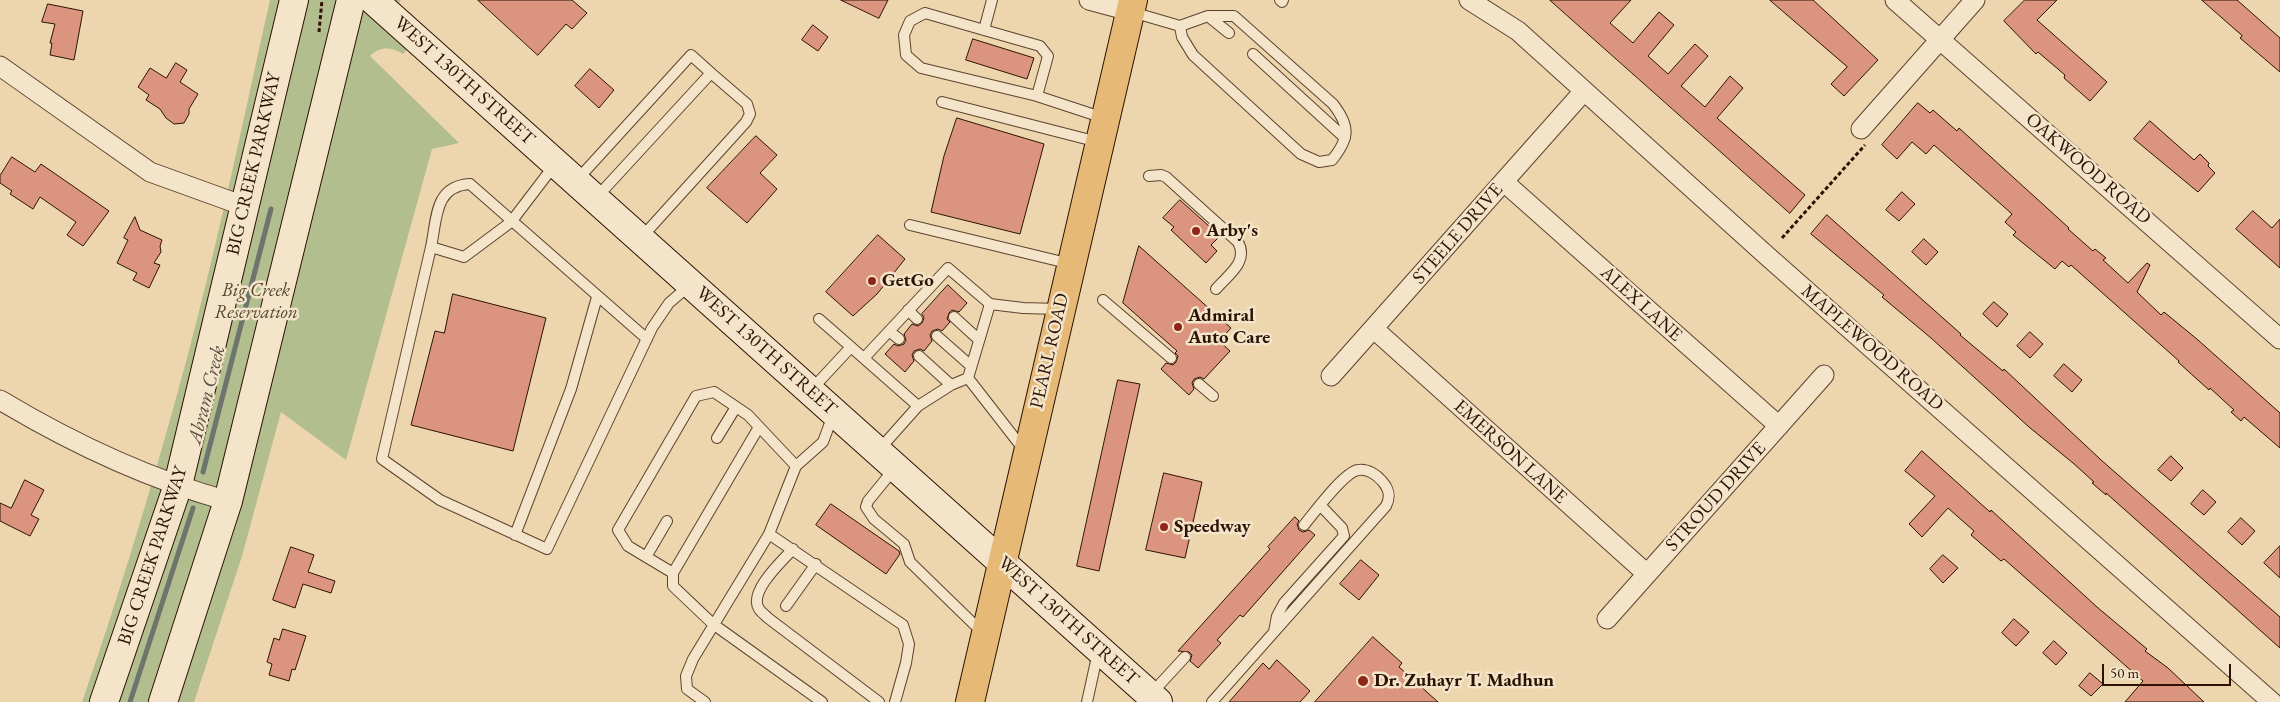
<!DOCTYPE html>
<style>
body{margin:0}
#map{position:relative;width:2280px;height:702px;overflow:hidden;background:#edd5ad;font-family:"EB Garamond",serif}
canvas{display:block}
.scale{position:absolute;left:2102px;top:664px;width:129px;height:22px;box-sizing:border-box;border:2px solid #2d1204;border-top:0;padding-left:6px;font-size:15px;line-height:18px;white-space:nowrap;color:#2d1204;-webkit-text-stroke:4px #f3e4ca;paint-order:stroke}
</style>
<div id="map">
<canvas width="2280" height="702"></canvas>
<div class="scale">50 m</div>
</div>
<script>
const ctx = document.querySelector('canvas').getContext('2d');
ctx.lineJoin = 'round';
function paint(path, color) { ctx.fillStyle = color; ctx.fill(path, 'evenodd'); }
function stroke(path, color, width, dash) { ctx.strokeStyle = color; ctx.lineWidth = width; ctx.lineCap = dash ? 'butt' : 'round'; ctx.setLineDash(dash || []); ctx.stroke(path); }
function drawText(font, color, halo, rows, align = 'center') {
  ctx.font = font + ' "EB Garamond",serif'; ctx.lineWidth = 5; ctx.setLineDash([]); ctx.textBaseline = 'middle'; ctx.strokeStyle = halo; ctx.fillStyle = color; for (const [text, x, y, turn = 0] of rows) {
    ctx.save(); ctx.translate(x, y); ctx.rotate((+turn || 0) * Math.PI / 180); ctx.textAlign = isNaN(turn) ? turn : align; if (halo) ctx.strokeText(text, 0, 0); ctx.fillText(text, 0, 0); ctx.restore();
  }
}
paint(new Path2D(`
 M270 0H401L392 11 419 36 403 54C391 47 380 46 370 56L459 143 432 149 346 460 281 412 242 556 194 702H82C121 590 155 476 186 362 218 242 243 121 270 0Z`), '#b2be8e');
stroke(new Path2D(`
 M203 472 271 209
 M130 702 193 508`), '#6f756d', 5);
const building = new Path2D(`
 M478 0H572L587 13 572 29 566 24 538 55Z
 M841 0H888L879 18Z
 M1550 0H1631L1610 23 1633 43 1659 12 1674 25 1648 56 1668 74 1695 44 1708 56 1681 86 1705 107 1730 76 1743 88 1717 118 1805 195 1790 213Z
 M1770 0H1813L1878 60 1844 96 1831 84 1847 67Z
 M2025 0H2057L2037 20 2107 82 2090 101 2064 78 2065 75 2038 52 2036 54 2004 21Z
 M2202 0H2237L2280 38V72L2240 38 2242 36Z
 M48 4 83 11 74 60 50 55 52 43H50L55 24 42 22Z
 M813 25 828 37 818 51 802 40Z
 M973 39 1034 58 1027 79 966 60Z
 M176 63 187 70 180 82 198 94 189 109V114L184 123 174 124 166 118 160 109 146 100 149 95 138 87 150 68 166 78Z
 M590 69 614 90 599 108 575 86Z
 M1918 103 1930 113 1933 110 1957 131 1959 128 2069 228 2068 229 2093 251 2095 249 2106 258 2103 260 2128 283 2147 263 2150 265 2137 292 2161 315 2164 312 2198 340 2280 413V448L2244 417 2241 421 2231 412 2234 410 2210 388 2209 390 2178 362 2179 361 2071 265 2069 267 2062 261 2055 269 2013 235 2016 232 2005 222 2012 214 1934 145 1926 154 1912 142 1897 159 1882 145Z
 M957 118 1044 144 1020 234 931 212 944 156Z
 M2150 121 2194 160 2200 154 2209 163 2208 166 2215 173 2198 192 2134 139Z
 M756 136 777 155 760 173 777 189 747 223 707 188Z
 M12 157 35 172 41 164 109 211 83 246 67 235 76 222 40 197 33 209 10 194 12 191 0 183V176Z
 M1902 192 1915 204 1899 221 1886 210Z
 M1180 200 1220 236 1211 245 1217 251 1206 263 1171 230 1174 227 1163 218Z
 M2253 211 2272 228 2280 219V268L2236 229Z
 M1827 215 1961 334 1960 335 2003 371 2004 369 2100 459 2280 617V648L2106 493V495L2092 483 2094 482 2073 463 2029 427 1931 338 1882 297 1884 295 1811 234Z
 M135 217 140 230 162 240 160 246 161 252 154 263 160 265 149 288 133 280 137 273 117 263 128 240 124 238Z
 M878 235 905 259 877 294 853 316 826 292Z
 M1924 239 1938 252 1926 265 1912 252Z
 M1139 246 1231 328 1219 341 1230 351 1204 379 1200 377 1194 379 1192 383 1194 389 1189 395 1161 369 1166 363 1173 365 1176 362 1178 356 1175 353 1177 351 1123 303Z
 M948 285 967 303 959 312 952 310 949 313 947 319 950 322 942 331 938 329 932 331 930 335 932 341 924 351 920 349 914 351 912 355 914 361 905 372 885 354 894 344 898 346 904 344 906 340 904 334 912 324 918 326 922 323 924 318 922 314Z
 M453 294 546 318 513 451 411 425 435 331 444 333Z
 M1994 302 2008 314 1997 327 1983 314Z
 M2030 332 2043 344 2030 358 2017 346Z
 M2064 364 2082 380 2072 392 2054 376Z
 M1118 380 1140 384 1099 571 1077 566Z
 M1922 451 1990 512 1991 510 2097 607 2147 649 2145 651 2168 668 2204 702H2125L2143 681 2004 559 2001 561 1971 535 1974 531 1948 508 1922 537 1909 524 1935 496 1905 471Z
 M2171 456 2183 468 2171 481 2158 470Z
 M1164 473 1202 482 1185 558 1146 550Z
 M25 480 44 490 31 515 39 519 30 536 0 521V503L11 508Z
 M2203 490 2216 502 2204 515 2191 504Z
 M831 504 899 551 900 554 886 574 816 525Z
 M1295 517 1299 521 1297 524 1299 530 1303 532 1309 530 1315 535 1243 617 1240 615 1217 640 1221 643 1198 668 1190 661 1192 655 1189 652 1178 651 1270 549 1268 547Z
 M2241 518 2255 531 2242 545 2228 532Z
 M2280 546V578L2264 563Z
 M291 547 314 555 308 572 335 581 331 593 303 584 295 608 273 600Z
 M1943 555 1958 568 1943 583 1930 569Z
 M1361 560 1379 575 1359 600 1340 584Z
 M2014 619 2029 632 2016 646 2002 633Z
 M283 629 306 636 295 670 292 669 289 681 269 675 272 664 267 662 274 638 279 640Z
 M1373 637 1402 663 1399 667 1438 702H1315Z
 M2054 641 2067 653 2056 665 2043 653Z
 M1277 660 1310 691 1300 702H1229L1263 663 1269 669Z
 M2090 673 2103 684 2091 696 2079 686Z`);
paint(building, '#db957f');
stroke(building, '#2d1204', 1);
const lane = new Path2D(`
 M992 0 984 30 1040 46 1048 56 1037 96 1104 118
 M1280 0 1282 2 1283 0
 M1132 12 1180 26 1208 16H1234L1333 104C1350 126 1350 138 1332 160L1319 162 1301 154 1193 55 1182 37 1180 26
 M1208 16 1229 33
 M984 30 925 13 910 21 904 35 906 55 921 68 1037 96
 M1253 54 1345 138
 M942 102 1098 142
 M556 163 511 222 464 257 431 247 382 459 440 500 547 549 652 328 669 303 690 285
 M1149 176 1161 175 1166 177 1238 242C1249 262 1228 275 1216 289
 M577 180 691 55 711 73
 M596 198 711 73 747 104 750 114 746 122 641 238
 M910 225 1071 264
 M431 247C437 219 434 186 470 184L647 339
 M1103 300 1171 358
 M908 310 917 319
 M954 317 978 339
 M819 319 851 347
 M889 331 899 339
 M937 336 971 366
 M919 356 951 385
 M864 358 948 268 990 304
 M1199 384 1213 396
 M811 390 851 347 918 406 878 451
 M918 406 951 385 968 378
 M759 427 673 573V586L713 624 822 702
 M717 438 736 407
 M1024 450 968 378 990 304 1023 308 1059 309
 M895 468 868 501 866 507 874 519 904 544 910 562 984 634
 M769 534 903 625 909 644 906 663 895 702
 M515 535 571 389 597 297
 M793 549C782 561 748 592 759 609 761 612 765 615 768 618L879 702
 M646 557 667 521
 M673 573 628 546 618 530 696 396 714 392 748 415 796 466
 M786 606 816 564
 M1274 632 1277 616 1284 603 1344 536 1342 528 1321 506
 M1150 695 1185 657
 M705 702 687 689 686 676 693 659 769 534 796 466 823 442 833 415
 M1087 702 1098 652
 M1212 702 1386 506C1391 496 1389 489 1382 481 1377 475 1367 468 1358 470 1344 472 1314 513 1304 525`);
const street = new Path2D(`
 M1089 0 1130 11
 M1469 0 1518 31 1766 255 2272 702
 M1895 0 2280 339
 M0 66 150 172 244 206
 M1861 129 1975 0
 M1504 182 1779 426
 M1374 329 1647 574
 M1331 376 1584 91
 M0 400C70 442 148 479 228 501
 M1607 619 1824 375`);
const secondary = new Path2D(`
 M373 0 1158 702
 M104 702 178 485 294 0
 M163 702 228 501 351 0`);
const primary = new Path2D(`
 M970 702 1133 0`);
stroke(lane, '#5d432e', 12);
stroke(street, '#5d432e', 21);
stroke(secondary, '#2d1204', 30);
stroke(primary, '#2d1204', 30);
stroke(new Path2D(`
 M319 32 322 0
 M1782 238 1865 145`), '#2d1204', 3, [4, 2.5]);
stroke(lane, '#f3e4ca', 10);
stroke(street, '#f3e4ca', 19);
stroke(secondary, '#f3e4ca', 28);
stroke(primary, '#e6ba76', 28);
for (const [x, y, r, color] of [
 [1196,231,5,"#8f2418"],
 [872,281,5,"#8f2418"],
 [1178,327,5,"#8f2418"],
 [1164,527,5,"#8f2418"],
 [1363,681,6,"#8f2418"]
]) { const dot = new Path2D(); dot.arc(x, y, r, 0, 2 * Math.PI); ctx.fillStyle = color; ctx.fill(dot); stroke(dot, '#f3e4ca', 2); }
drawText('19px', '#2d1204', '#f3e4ca', [
 ["WEST 130TH STREET",464,81,42],
 ["BIG CREEK PARKWAY",254,164,-77],
 ["OAKWOOD ROAD",2088,169,41],
 ["STEELE DRIVE",1458,234,-49],
 ["ALEX LANE",1641,304,42],
 ["MAPLEWOOD ROAD",1872,348,41],
 ["WEST 130TH STREET",766,351,42],
 ["PEARL ROAD",1050,351,-77],
 ["EMERSON LANE",1510,452,42],
 ["STROUD DRIVE",1716,497,-48],
 ["BIG CREEK PARKWAY",153,556,-72],
 ["WEST 130TH STREET",1068,621,42]
]);
drawText('bold 19px', '#2d1204', '#f3e4ca', [
 ["Arby's",1206,231],
 ["GetGo",882,281],
 ["Admiral",1188,316],
 ["Auto Care",1188,338],
 ["Speedway",1174,527],
 ["Dr. Zuhayr T. Madhun",1374,681]
], 'left');
drawText('italic 19px', '#55462d', '#f3e4ca', [
 ["Big Creek",256,291],
 ["Reservation",256,313]
]);
drawText('italic 20px', '#544c41', '#f3e4ca', [
 ["Abram Creek",207,395,-76]
]);
</script>
